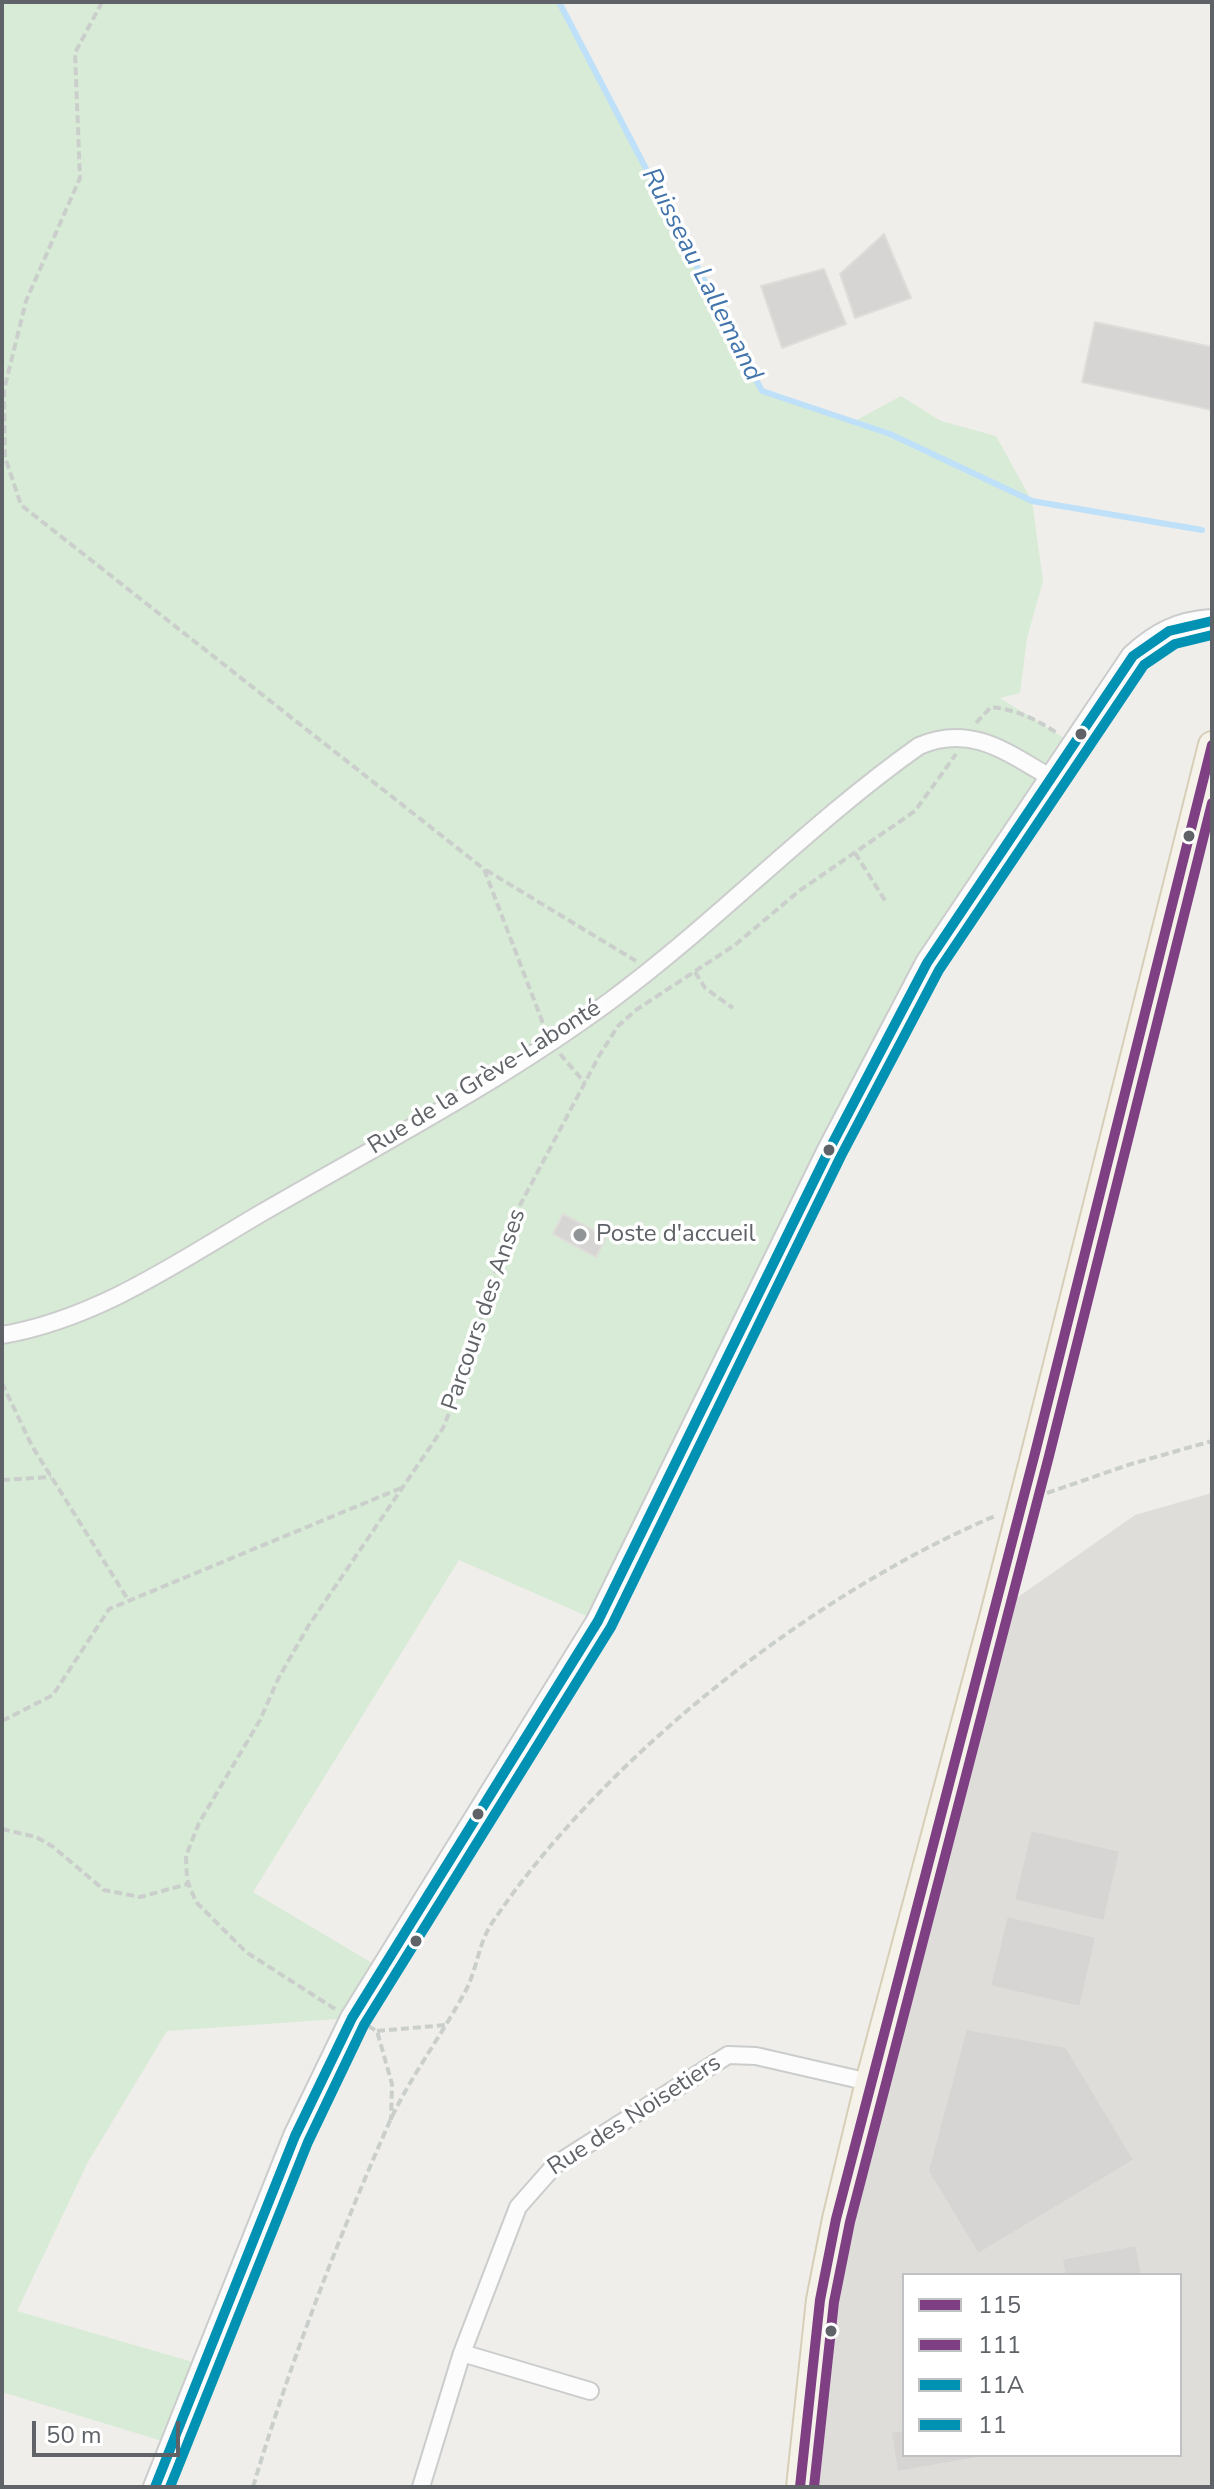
<!DOCTYPE html>
<meta charset="utf-8">
<style>
body{margin:0}
#map{position:relative;width:1214px;height:2489px;overflow:hidden;background:#efeeea;font-family:"Nunito Sans",sans-serif}
canvas{display:block}
.frame{position:absolute;inset:0;border:4px solid #5f6368;pointer-events:none}
.legend{position:absolute;left:902px;top:2273px;width:280px;height:184px;box-sizing:border-box;background:#fff;border:2px solid #bfc1c3;margin:0;padding:10px 14px;list-style:none;font-size:24px;color:#5f6368}
.legend li{display:flex;align-items:center;gap:16px;height:40px}
.legend b{width:40px;border:2px solid #bfc1c3}
.scale{position:absolute;left:32px;top:2421px;width:148px;height:36px;box-sizing:border-box;border:4px solid #5f6368;border-top:0;padding-left:10px;font-size:24px;line-height:28px;white-space:nowrap;color:#5f6368;-webkit-text-stroke:6px #fff;paint-order:stroke}
</style>
<div id="map">
<canvas width="1214" height="2489"></canvas>
<div class="frame"></div>
<ul class="legend">
<li><b style="height:10px;background:#7e4082"></b>115</li>
<li><b style="height:10px;background:#7e4082"></b>111</li>
<li><b style="height:10px;background:#0091b3"></b>11A</li>
<li><b style="height:10px;background:#0091b3"></b>11</li>
</ul>
<div class="scale">50 m</div>
</div>
<script>
const ctx = document.querySelector('canvas').getContext('2d');
ctx.lineJoin = 'round';
function paint(path, color) { ctx.fillStyle = color; ctx.fill(path, 'evenodd'); }
function stroke(path, color, width, dash) { ctx.strokeStyle = color; ctx.lineWidth = width; ctx.lineCap = dash ? 'butt' : 'round'; ctx.setLineDash(dash || []); ctx.stroke(path); }
function drawText(font, color, halo, rows, align = 'center') {
  ctx.font = font + ' "Nunito Sans",sans-serif'; ctx.lineWidth = 7; ctx.setLineDash([]); ctx.textBaseline = 'middle'; ctx.strokeStyle = halo; ctx.fillStyle = color; for (const [text, x, y, turn = 0] of rows) {
    ctx.save(); ctx.translate(x, y); ctx.rotate((+turn || 0) * Math.PI / 180); ctx.textAlign = isNaN(turn) ? turn : align; if (halo) ctx.strokeText(text, 0, 0); ctx.fillText(text, 0, 0); ctx.restore();
  }
}
paint(new Path2D(`
 M1212 1493V2487H801L820 2300 994 1614 1135 1515ZM904 2275H1180V2455H904Z`), '#dfddda');
paint(new Path2D(`
 M2 2H559L762 391 853 422 901 396 941 421 996 436 1032 501 1043 581 1027 638 1020 693 1000 698 1075 745 927 963 598 1621 459 1560 253 1892 382 1969 352 2018 167 2031 88 2162 17 2311 203 2365 172 2444 2 2392Z`), '#d8ebd6');
stroke(new Path2D(`
 M559 2 762 391 890 434 1032 501 1202 530`), '#bfe0f9', 6);
const building = new Path2D(`
 M884 234 911 298 855 318 840 274Z
 M824 269 846 324 782 348 761 286Z
 M1095 322 1212 347V410L1082 382Z
 M563 1214 606 1237 596 1257 553 1234Z
 M1031 1830 1120 1851 1104 1921 1014 1900Z
 M1007 1916 1096 1937 1080 2007 990 1986Z
 M966 2029 1066 2047 1134 2160 978 2254 928 2171Z
 M1136 2245 1142 2275H1065L1062 2259Z
 M904 2430V2455H976L977 2458 897 2472 891 2432Z`);
paint(building, '#d6d5d3');
stroke(building, '#deddd9', 2);
const minor = new Path2D(`
 M2 1335C96 1319 177 1263 258 1215 377 1146 500 1082 610 1001 717 922 810 823 919 746 971 723 1008 753 1053 779
 M462 2353 590 2391
 M421 2487 462 2353 518 2207 555 2165 728 2055 756 2056 869 2082`);
const tertiary = new Path2D(`
 M155 2487 295 2136 352 2018 598 1621 829 1150 927 963 1133 656C1157 634 1179 623 1212 621`);
const primary = new Path2D(`
 M1035 1453 1212 745
 M800 2487 820 2300 836 2219 869 2082 994 1614`);
stroke(minor, '#cbcccc', 20);
stroke(tertiary, '#cbcccc', 26);
stroke(primary, '#d7ceb8', 30);
stroke(new Path2D(`
 M102 2 75 53 80 178 26 301 4 390 5 457 21 505 484 869 544 1026
 M976 723 991 707C1018 710 1035 719 1057 733
 M855 853 886 902
 M486 870 636 961
 M695 972 705 988 733 1008
 M560 1054 585 1083
 M2 1383 32 1446 127 1598
 M2 1480 51 1477
 M1047 1493 1131 1464 1212 1441
 M2 1721 53 1695 109 1609 401 1488
 M2 1829 36 1837 52 1846 104 1890 140 1897 188 1884
 M335 2009 246 1952 196 1902 187 1880 186 1856 199 1823 260 1720 279 1677 309 1625 443 1428 461 1384 510 1224 599 1056 618 1026 636 1010 735 945 799 891 915 811 956 754
 M368 2026 377 2031 392 2084 391 2120
 M377 2031 446 2025
 M253 2487C290 2363 337 2241 389 2123 410 2077 442 2035 466 1990 478 1967 478 1942 494 1920 605 1756 813 1593 995 1516`), '#cacfcc', 4, [8, 4]);
stroke(minor, '#fdfcfc', 16);
stroke(tertiary, '#fdfcfc', 22);
stroke(primary, '#f4f2e9', 26);
const primaryBridge = new Path2D(`
 M994 1614 1035 1453`);
stroke(primaryBridge, '#d7ceb8', 30, []);
stroke(primaryBridge, '#f4f2e9', 26);
stroke(new Path2D(`
 M800 2487 820 2300 836 2219 1035 1453 1212 745`), '#7e4082', 10);
stroke(new Path2D(`
 M814 2487 834 2302 850 2222 1049 1456 1212 803`), '#7e4082', 10);
stroke(new Path2D(`
 M155 2487 295 2136 352 2018 598 1621 829 1150 927 963 1133 656 1169 631 1212 621`), '#0091b3', 10);
stroke(new Path2D(`
 M170 2487 308 2142 364 2025 611 1627 841 1156 939 970 1144 665 1175 644 1212 635`), '#0091b3', 10);
for (const [x, y, r, color] of [
 [1081,734,7,"#5f6368"],
 [1189,836,7,"#5f6368"],
 [829,1150,7,"#5f6368"],
 [580,1235,8,"#919496"],
 [478,1814,7,"#5f6368"],
 [416,1941,7,"#5f6368"],
 [831,2331,7,"#5f6368"]
]) { const dot = new Path2D(); dot.arc(x, y, r, 0, 2 * Math.PI); ctx.fillStyle = color; ctx.fill(dot); stroke(dot, '#fff', 3); }
drawText('24px', '#5f6368', '#fff', [
 ["Rue de la Grève-Labonté",485,1078,-32],
 ["Parcours des Anses",485,1310,-71],
 ["Rue des Noisetiers",635,2116,-33]
]);
drawText('24px', '#5f6368', '#fff', [
 ["Poste d'accueil",596,1235]
], 'left');
drawText('italic 26px', '#4174aa', '#fff', [
 ["Ruisseau Lallemand",701,275,63]
]);
</script>
